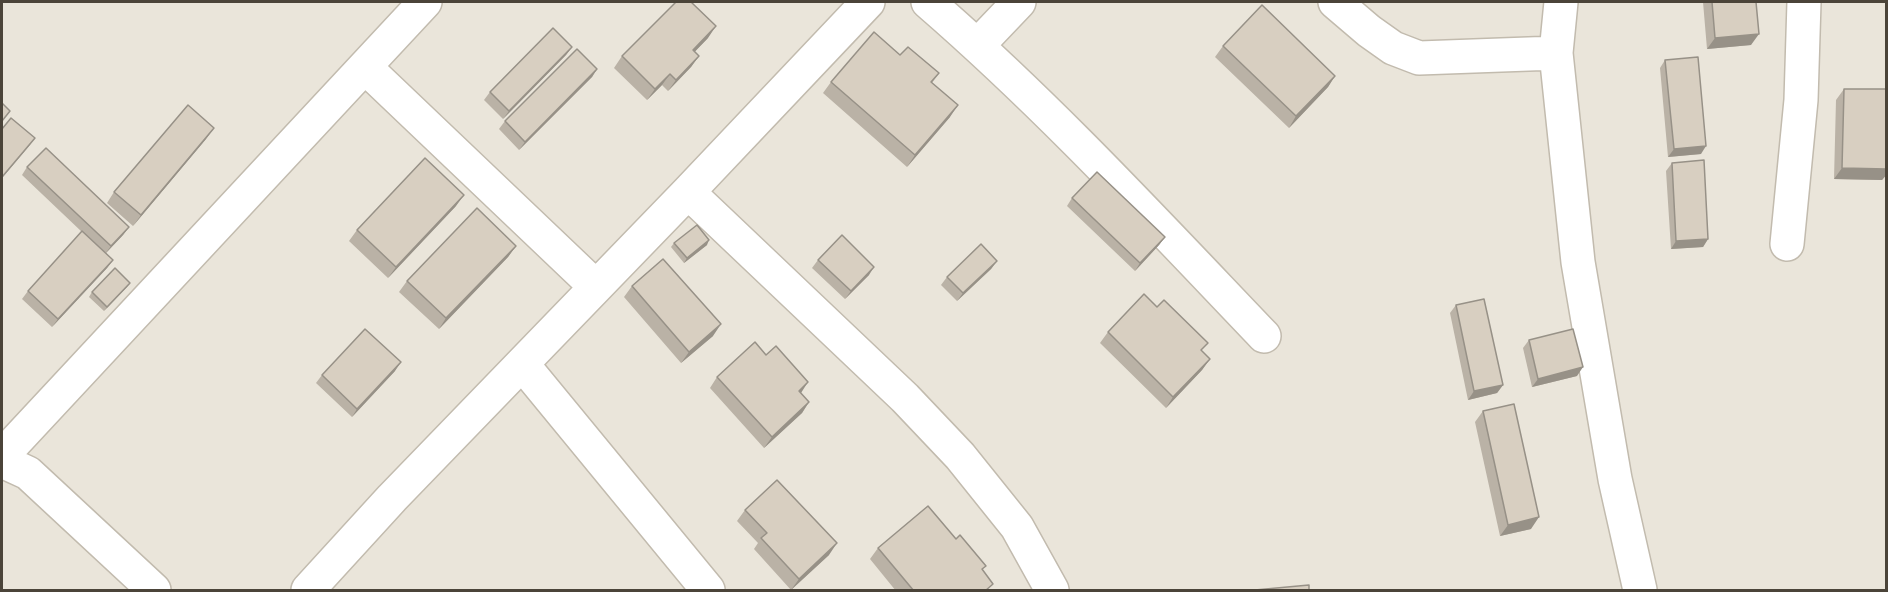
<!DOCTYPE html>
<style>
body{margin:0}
#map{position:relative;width:1888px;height:592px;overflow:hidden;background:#f6f3ec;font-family:"Fira Sans Condensed",sans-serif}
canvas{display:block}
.frame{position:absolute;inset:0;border:3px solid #4b4439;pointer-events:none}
</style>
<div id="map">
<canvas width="1888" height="592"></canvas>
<div class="frame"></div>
</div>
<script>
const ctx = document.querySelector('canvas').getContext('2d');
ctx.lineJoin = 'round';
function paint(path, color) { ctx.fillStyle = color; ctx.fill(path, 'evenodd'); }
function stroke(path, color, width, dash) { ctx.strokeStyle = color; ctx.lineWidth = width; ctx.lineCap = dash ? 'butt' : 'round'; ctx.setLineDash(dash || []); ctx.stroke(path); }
paint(new Path2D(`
 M2 2H1886V590H2Z`), '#eae5da');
const minor = new Path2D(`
 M928 2C1047 105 1155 222 1264 336
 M1335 2 1369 31 1393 48 1419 58 1556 53
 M1561 2 1556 53 1578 262 1615 479 1640 590
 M978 45 1019 2
 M365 67 596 287
 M688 192 905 398 960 456 1017 527 1052 590
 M1787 244 1801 100 1804 2
 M523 365 708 590
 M2 456 425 2
 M2 461 28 473 154 590
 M308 590 392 498 688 192 868 2`);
stroke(minor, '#c2bbae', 36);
stroke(minor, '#fff', 33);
paint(new Path2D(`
 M1703 2H1756L1751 45 1707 49Z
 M708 38 694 52 699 56 691 67 668 91 662 85 647 100 614 68 622 56Z
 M1223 46 1335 76 1328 87 1289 128 1215 57Z
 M572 47 566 55 503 119 484 100 490 92Z
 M900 55 939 73 932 83 950 117 907 167 823 93 831 82Z
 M1665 60 1701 154 1668 157 1660 68Z
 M597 69 592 77 519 150 499 129 505 121Z
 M1844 89H1887V174L1882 180 1834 179 1836 100Z
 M206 139 133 226 107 203 114 192Z
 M1672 163 1708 239 1703 247 1671 249 1666 171Z
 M27 167 129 227 123 235 106 253 113 260 107 268 52 327 22 299 28 291 82 232 22 175Z
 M1072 198 1165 237 1159 245 1135 271 1067 206Z
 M456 206 388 278 349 241 357 230Z
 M674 243 707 245 684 263 671 247Z
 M516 246 508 257 439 329 399 292 407 281Z
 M818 260 869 275 845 299 812 268Z
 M997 261 991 269 957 301 941 285 947 277Z
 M130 283 104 311 89 297 92 292Z
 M632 286 713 336 681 363 624 297Z
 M1456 305 1503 385 1497 393 1468 400 1450 313Z
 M1108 332 1202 351 1210 359 1202 370 1166 408 1100 343Z
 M1529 340 1577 376 1532 387 1523 348Z
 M395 371 352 417 316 383 322 375Z
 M717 377 809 402 802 413 764 448 710 388Z
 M1483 411 1531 529 1500 536 1475 422Z
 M745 510 829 555 791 590 754 549 758 543 737 521Z
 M956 539 986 566 982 570 988 591H896L870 559 878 548Z`), '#bab2a6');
paint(new Path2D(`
 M716 26 708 38 685 62 693 50Z
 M1759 34 1751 45 1707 49 1715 38Z
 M572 47 566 55 503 119 509 111Z
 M699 56 691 67 668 91 676 80Z
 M597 69 592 77 519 150 525 142Z
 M670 74 662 85 647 100 655 89Z
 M1335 76 1328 87 1289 128 1296 116Z
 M958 105 950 117 907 167 915 155Z
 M214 128 206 139 133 226 141 215Z
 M35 138 29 146 2 178V177Z
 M1706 146 1701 154 1668 157 1674 149Z
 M1842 168 1887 169V174L1882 180 1834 179Z
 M464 195 456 206 388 278 396 267Z
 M129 227 123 235 105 254 111 246Z
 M1165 237 1159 245 1135 271 1140 263Z
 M1708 239 1703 247 1671 249 1676 241Z
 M709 240 707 245 684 263 687 258Z
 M516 246 508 257 439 329 446 318Z
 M113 260 107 268 52 327 58 319Z
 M997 261 991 269 957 301 963 293Z
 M874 267 869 275 845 299 851 291Z
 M130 283 127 287 104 311 107 307Z
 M721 324 713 336 681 363 689 352Z
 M1210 359 1202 370 1166 408 1173 397Z
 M401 362 395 371 352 417 357 409Z
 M1583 367 1577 376 1532 387 1538 379Z
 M808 382 801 393 799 391Z
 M1503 385 1497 393 1468 400 1474 391Z
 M809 402 802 413 764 448 772 437Z
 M1539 517 1531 529 1500 536 1508 525Z
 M837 543 829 555 791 590 799 579Z`), '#979187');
const building = new Path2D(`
 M676 2H691L716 26 693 50 699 56 676 80 670 74 655 89 622 56Z
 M1712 2H1756L1759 34 1715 38Z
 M1262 5 1335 76 1296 116 1223 46Z
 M553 28 572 47 509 111 490 92Z
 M874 32 900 55 908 47 939 73 931 82 958 105 915 155 831 82Z
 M577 49 597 69 525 142 505 121Z
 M1698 57 1706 146 1674 149 1665 60Z
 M1844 89H1887V169L1842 168Z
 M2 103 10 111 2 121Z
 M188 105 214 128 141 215 114 192Z
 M11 118 35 138 2 177V129Z
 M46 148 129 227 111 246 27 167Z
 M425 158 464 195 396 267 357 230Z
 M1704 160 1708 239 1676 241 1672 163Z
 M1097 172 1165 237 1140 263 1072 198Z
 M477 208 516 246 446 318 407 281Z
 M697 225 709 240 687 258 674 243Z
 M82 231 113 260 58 319 28 291Z
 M842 235 874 267 851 291 818 260Z
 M981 244 997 261 963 293 947 277Z
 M663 259 721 324 689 352 632 286Z
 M115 268 130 283 107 307 92 292Z
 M1144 294 1157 307 1164 300 1208 343 1201 350 1210 359 1173 397 1108 332Z
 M1484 299 1503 385 1474 391 1456 305Z
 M365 329 401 362 357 409 322 375Z
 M1573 329 1583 367 1538 379 1529 340Z
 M755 342 766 355 776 346 808 382 799 391 809 402 772 437 717 377Z
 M1514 404 1539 517 1508 525 1483 411Z
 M777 480 837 543 799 579 761 538 767 533 745 510Z
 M928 506 956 539 960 535 986 566 982 569 993 584 985 591H914L878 548Z
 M1309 585V591H1244Z`);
paint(building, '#d8cfc1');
stroke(building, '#979187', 1.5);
</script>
